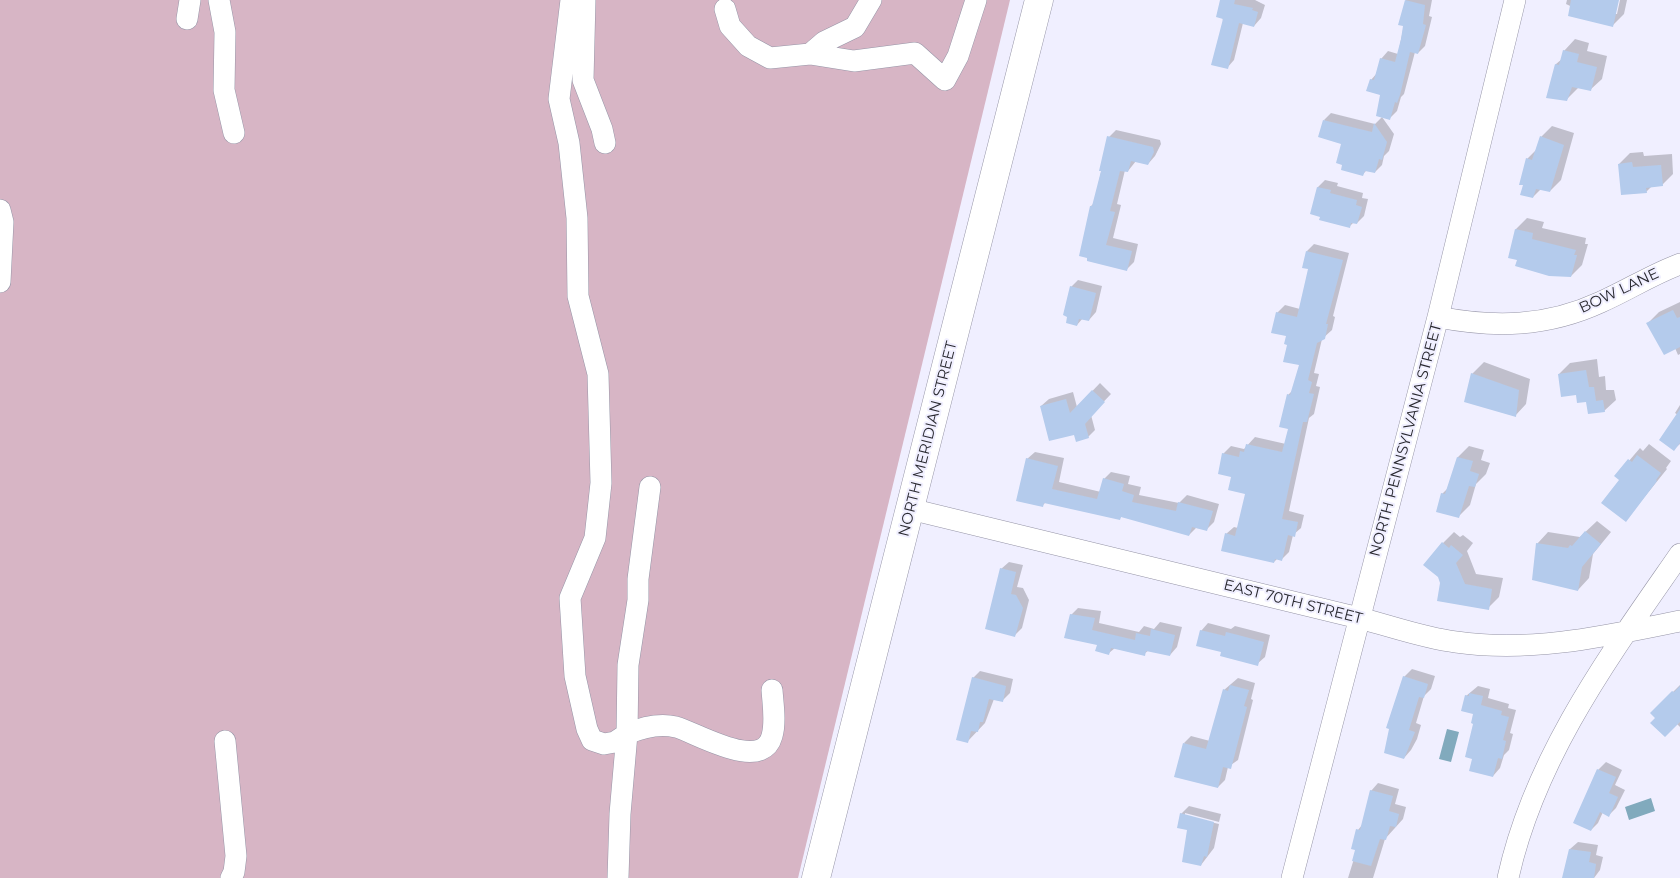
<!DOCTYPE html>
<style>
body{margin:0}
canvas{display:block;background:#f0efff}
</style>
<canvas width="1680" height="878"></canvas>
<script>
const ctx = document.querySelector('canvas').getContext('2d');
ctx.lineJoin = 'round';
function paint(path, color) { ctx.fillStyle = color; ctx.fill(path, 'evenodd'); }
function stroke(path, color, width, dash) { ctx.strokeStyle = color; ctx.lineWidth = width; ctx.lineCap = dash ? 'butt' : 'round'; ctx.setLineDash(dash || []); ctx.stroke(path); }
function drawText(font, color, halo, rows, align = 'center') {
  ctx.font = font + ' Montserrat,sans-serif'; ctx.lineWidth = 4; ctx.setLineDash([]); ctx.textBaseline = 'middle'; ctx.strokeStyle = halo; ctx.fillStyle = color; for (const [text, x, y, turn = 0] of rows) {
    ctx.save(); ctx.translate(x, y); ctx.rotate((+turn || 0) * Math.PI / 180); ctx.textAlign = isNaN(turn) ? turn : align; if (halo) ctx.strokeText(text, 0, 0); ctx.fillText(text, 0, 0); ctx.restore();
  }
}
paint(new Path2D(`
 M0 0H1010L798 878H0Z`), '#d7b5c5');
paint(new Path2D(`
 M1447 729 1459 732 1451 762 1439 759Z
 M1651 798 1655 811 1629 820 1625 807Z`), '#81aabd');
paint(new Path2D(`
 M1221 0H1255L1265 5 1261 18 1254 26 1243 23 1234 60 1227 68Z
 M1406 0H1432L1429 16 1432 17 1425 46 1418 53 1415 52 1404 94 1401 97 1397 111 1390 118 1381 94 1371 80 1377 73 1381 59 1388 51 1398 54 1404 25 1400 24Z
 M1567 0H1618L1614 14H1617L1620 0H1627L1624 14 1612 26 1566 4Z
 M1575 39 1589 43 1587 51 1607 56 1602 79 1590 90 1579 87 1566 100 1548 97 1556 64 1562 59 1564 51Z
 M1331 113 1375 124 1382 117 1394 134 1389 151 1384 156 1382 165 1375 172 1367 170 1363 174 1343 143 1324 120Z
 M1552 126 1574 133 1561 180 1550 191 1541 189 1533 197 1527 159 1537 149 1541 137Z
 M1116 130 1160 140 1161 144 1155 156 1148 164 1136 161 1128 171 1125 170 1117 204 1121 205 1113 238 1138 244 1134 262 1127 269 1088 260 1091 206 1094 203 1109 137Z
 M1643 152 1644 156 1672 154 1673 174 1662 185 1652 186 1646 192 1619 164 1630 153Z
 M1325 180 1338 183 1337 186 1363 193 1362 198 1368 199 1364 216 1357 223 1354 222 1350 226 1312 213 1318 187Z
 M1527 218 1544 222 1542 228 1586 238 1585 244H1588L1582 265 1571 276 1509 257 1516 229Z
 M1314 244 1349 253 1333 316 1335 317 1332 330 1322 339 1314 373 1319 374 1316 386 1320 387 1314 414 1309 418 1289 511 1304 515 1301 528 1293 535 1289 552 1282 559 1278 558 1274 562 1226 534 1234 527 1238 528 1246 493 1232 476 1223 454 1231 446 1244 449 1255 437 1286 444 1289 428 1288 395 1293 390 1301 364 1288 344 1287 335 1277 313 1285 305 1300 309 1310 268 1307 251Z
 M1078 280 1102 286 1096 312 1089 320 1083 318 1077 325 1071 287Z
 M1680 302V354L1678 355 1675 348 1648 323 1659 312Z
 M1597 359 1599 377 1605 376 1606 390H1614L1616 400 1604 411 1587 401 1559 374 1570 363Z
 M1484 362 1530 379 1526 404 1515 416 1472 374Z
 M1100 383 1111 394 1091 415 1095 430 1088 437 1075 433 1041 406 1049 399 1073 392 1077 407Z
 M1680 405V444L1674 449 1678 415 1675 413Z
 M1649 444 1671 461 1666 468 1667 469 1626 520 1621 480 1616 476 1640 448 1643 451Z
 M1469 446 1484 450 1481 460 1490 463 1486 474 1476 484 1470 505 1458 517 1442 494 1449 487 1458 457Z
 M1035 452 1064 458 1059 482 1101 492 1104 479 1111 472 1130 476 1128 484 1141 487 1139 495 1179 503 1187 495 1219 504 1214 522 1207 529 1196 528 1189 535 1122 516 1119 519 1046 502 1042 506 1027 459Z
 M1597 521 1611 532 1593 554 1589 578 1578 590 1537 544 1548 532 1580 537Z
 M1454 532 1460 537 1463 535 1473 543 1467 551 1476 574 1503 578 1499 597 1488 608 1441 583 1443 543Z
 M1009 562 1023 565 1017 587 1023 588 1029 600 1022 628 1014 636 1001 569Z
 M1078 608 1101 611 1099 623 1139 632 1144 626 1154 629 1160 622 1182 627 1177 647 1170 655 1149 650 1144 654 1115 648 1109 653 1071 615Z
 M1208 623 1231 629 1235 626 1270 635 1265 657 1257 664 1201 631Z
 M1412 669 1435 676 1431 689 1424 696 1416 723 1421 725 1417 739 1411 750 1404 758V677Z
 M980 671 1013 679 1010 693 1002 701 994 699 985 723 968 741 973 678Z
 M1238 678 1255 683 1251 699 1253 700 1238 760 1228 767 1225 780 1218 787 1184 743 1191 736 1210 741 1224 690Z
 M1680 685V727L1676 723 1656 719 1652 713Z
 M1478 686 1490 689 1488 698 1509 704 1508 708 1516 710 1510 733 1513 734 1509 750 1504 755 1500 768 1493 776 1474 758V713L1466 696Z
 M1606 762 1622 770 1615 785 1625 790 1616 808 1609 815 1603 812 1598 823 1591 830 1598 770Z
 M1378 783 1399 789 1395 804 1406 807 1403 819 1385 839 1373 878H1348L1357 849 1358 830 1362 825 1371 791Z
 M1189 806 1221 814 1219 822 1185 813V816L1219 824 1214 848 1201 865 1181 814Z
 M1578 842 1598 845 1596 855 1603 857 1600 870 1594 878H1565L1570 849Z`), '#0003');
paint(new Path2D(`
 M1220 0H1235L1234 4 1253 8 1252 10 1258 12 1254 27 1239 23 1228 69 1211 65 1223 19 1216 17Z
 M1405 0 1425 5 1423 24 1426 25 1418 54 1410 52 1400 95 1397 103 1395 102 1390 120 1376 116 1380 95 1366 91 1370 79 1374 80 1380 58 1395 62 1401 39 1403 26 1398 25Z
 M1571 0H1619L1613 27 1568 16Z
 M1563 50 1579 54 1577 62 1597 67 1591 91 1572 87 1567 101 1546 98 1555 64 1559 65Z
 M1323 120 1372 132 1374 123 1387 142 1382 160 1379 159 1375 173 1365 171 1363 176 1341 170 1342 165 1336 163 1341 144 1318 137Z
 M1107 136 1153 147 1154 152 1148 165 1131 161 1128 172 1120 171 1110 211 1115 212 1106 245 1132 251 1127 271 1087 261V258L1079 256 1090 206H1092L1101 171H1099Z
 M1540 136 1564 145 1550 192 1536 189 1533 198 1520 195 1523 185H1519L1526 158 1532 160Z
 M1632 162 1633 167 1661 165 1663 186 1646 188 1647 193 1621 195 1618 164Z
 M1317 187 1331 190 1330 193 1357 200 1356 205 1362 207 1357 224 1351 223 1350 228 1319 220 1320 217 1310 214Z
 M1515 229 1533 233 1532 239 1576 250 1574 255H1577L1571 277 1549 276 1515 266 1517 260 1508 258Z
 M1306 251 1343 260 1326 324H1328L1325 339 1317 343 1308 380 1312 382 1309 393 1314 394 1307 422H1303L1282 519 1298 522 1295 537 1288 535 1282 561 1275 559 1274 563 1221 551 1225 533 1235 536 1245 494 1228 490 1231 477 1218 474 1222 453 1239 457 1240 451 1244 452 1246 444 1282 452 1288 429 1279 427 1287 394 1290 395 1299 365 1283 362 1287 345 1284 344 1286 336 1271 333 1276 312 1297 317 1308 269 1302 268Z
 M1070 286 1096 293 1089 321 1079 319 1077 326 1066 323 1067 317 1063 315Z
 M1673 310 1677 318 1680 317V347L1664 355 1646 323Z
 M1586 370 1589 387H1594L1596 401 1603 400 1605 412 1588 414 1586 402 1577 403 1576 395 1561 397 1558 374Z
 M1471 373 1519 390 1516 417 1464 402Z
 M1092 390 1105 402 1085 424 1089 438 1076 442 1074 435 1049 441 1040 406 1066 399 1070 413Z
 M1680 409V443L1674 451 1659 440Z
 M1637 455 1661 473 1656 480 1657 481 1626 522 1601 503 1619 480 1614 476 1628 459 1632 462Z
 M1457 457 1473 461 1470 471 1479 474 1475 487 1469 486 1459 518 1436 512 1441 493 1445 494Z
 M1026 458 1058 466 1052 489 1097 499 1103 478 1124 484 1122 491 1134 495 1132 502 1176 511 1178 502 1213 511 1207 531 1192 527 1189 536 1121 517 1120 520 1044 503 1043 507 1016 501Z
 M1585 531 1601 544 1582 567 1578 591 1532 580 1536 543 1568 548 1570 545 1572 546Z
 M1442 542 1449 548 1451 545 1463 555 1456 563 1465 584 1492 589 1489 610 1437 601 1440 583 1438 577 1423 565Z
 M1000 568 1016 572 1011 594 1016 595 1023 608 1015 637 985 629Z
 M1070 614 1095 618 1092 630 1135 640 1136 633 1150 636 1151 629 1175 635 1170 656 1146 651 1145 656 1111 648 1109 655 1095 651 1097 645 1064 638Z
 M1200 630 1225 636 1226 632 1238 635 1264 642 1258 666 1220 656 1221 652 1196 646Z
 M1403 676 1428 684 1424 698 1419 697 1409 730 1415 732 1404 759 1384 753 1389 729 1386 728Z
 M972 677 1006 686 1003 702 989 699 983 722H980L978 732 971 731 968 743 956 740Z
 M1230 685 1249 690 1244 706 1247 707 1231 769 1223 767 1218 788 1174 777 1183 743 1206 749 1223 689 1228 691Z
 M1680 686V722L1665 737 1650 723 1655 718 1650 713 1672 691 1674 692Z
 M1469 693 1483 696 1481 705 1502 711 1501 715 1509 717 1503 740 1506 741 1502 759 1498 758 1493 777 1469 771 1472 759 1465 757 1473 724 1471 723 1473 714 1461 711 1465 695 1469 696Z
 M1597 769 1616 777 1609 793 1618 797 1609 817 1600 812 1591 831 1573 823Z
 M1370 790 1393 796 1389 811 1399 814 1396 827 1390 826 1386 840 1380 839 1371 866 1352 861 1355 850 1351 849 1356 829 1360 830Z
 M1180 813 1214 822 1207 857 1204 856 1201 866 1182 862 1187 830 1177 828Z
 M1569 849 1591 852 1589 862 1596 864 1594 878H1562Z`), '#b4cbec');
const minor = new Path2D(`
 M219 0 225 32 224 90 234 133
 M571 0 559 99 569 143 577 218 578 296 598 374 601 483 595 538 570 598 575 676 587 729 592 740 604 744 615 742 627 734 628 665 638 600V579L650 487
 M585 0 583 80 602 129 605 143
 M725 9 730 26 748 46 770 58 810 54 854 61 915 53 945 80 958 56 976 0
 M187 19 190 0
 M810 54 824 42 855 27 871 0
 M0 210 3 222 0 282
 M1438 317C1495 328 1547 327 1601 302 1628 290 1653 274 1680 264
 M910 509 1359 618C1391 626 1423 638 1456 642 1532 653 1606 636 1680 621
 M225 741 236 856 234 872 231 878
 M618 878 620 814 627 734C643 727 659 723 676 727 697 733 762 773 772 736 776 722 773 704 772 690
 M1292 878 1438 317 1515 0
 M1508 878C1535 756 1610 655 1680 554`);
const major = new Path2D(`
 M816 878 1039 0`);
stroke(minor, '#9695a7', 22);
stroke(major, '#9695a7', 29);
stroke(minor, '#fff', 21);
stroke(major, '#fff', 28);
drawText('15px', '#292930', '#f0efff', [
 ["BOW LANE",1619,291,-25],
 ["NORTH MERIDIAN STREET",928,439,-76],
 ["NORTH PENNSYLVANIA STREET",1406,440,-75],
 ["EAST 70TH STREET",1293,602,14]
]);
</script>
